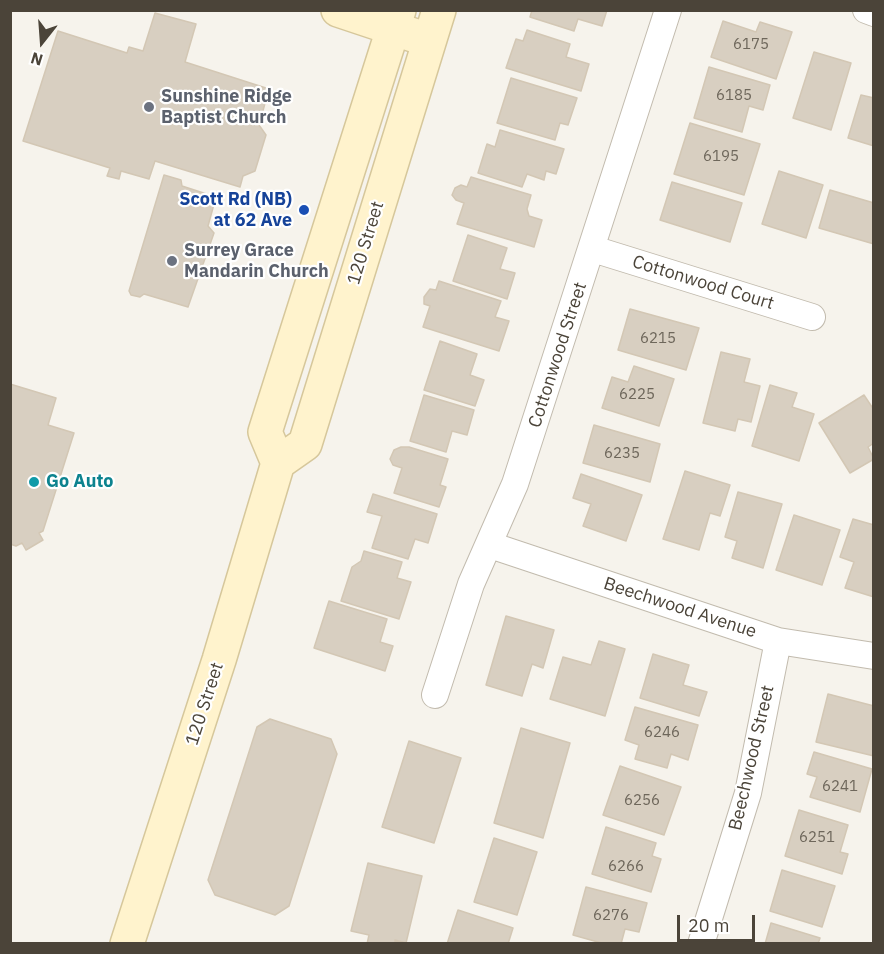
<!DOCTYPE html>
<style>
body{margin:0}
#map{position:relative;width:884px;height:954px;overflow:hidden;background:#f6f3ec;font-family:"IBM Plex Sans",sans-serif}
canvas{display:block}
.frame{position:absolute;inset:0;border:12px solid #4b4439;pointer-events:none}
.north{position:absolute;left:12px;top:12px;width:60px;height:60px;-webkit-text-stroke:4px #fff;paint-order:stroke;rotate:197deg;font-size:16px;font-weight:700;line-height:24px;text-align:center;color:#4b4439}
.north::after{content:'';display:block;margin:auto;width:21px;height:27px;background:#4b4439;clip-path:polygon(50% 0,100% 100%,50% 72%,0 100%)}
.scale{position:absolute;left:677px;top:915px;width:78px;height:27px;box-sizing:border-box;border:3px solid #4b4439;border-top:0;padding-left:8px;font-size:18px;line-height:21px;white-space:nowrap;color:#4b4439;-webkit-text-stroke:4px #fff;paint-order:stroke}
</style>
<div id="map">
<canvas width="884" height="954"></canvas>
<div class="frame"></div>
<div class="north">N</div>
<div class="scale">20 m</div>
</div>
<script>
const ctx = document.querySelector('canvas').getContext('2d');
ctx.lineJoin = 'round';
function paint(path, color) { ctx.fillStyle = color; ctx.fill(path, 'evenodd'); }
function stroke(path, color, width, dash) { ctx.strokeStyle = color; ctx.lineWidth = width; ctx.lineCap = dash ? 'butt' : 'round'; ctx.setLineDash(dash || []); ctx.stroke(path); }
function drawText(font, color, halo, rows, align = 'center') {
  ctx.font = font + ' "IBM Plex Sans",sans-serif'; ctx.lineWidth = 4.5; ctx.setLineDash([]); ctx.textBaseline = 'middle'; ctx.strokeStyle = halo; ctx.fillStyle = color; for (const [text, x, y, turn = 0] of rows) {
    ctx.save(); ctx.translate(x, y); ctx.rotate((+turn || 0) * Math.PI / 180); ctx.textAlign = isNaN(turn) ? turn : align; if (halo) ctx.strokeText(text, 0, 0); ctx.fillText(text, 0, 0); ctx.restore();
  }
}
const building = new Path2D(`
 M532 10H607L602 26 578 19 574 31 530 17Z
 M155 13 196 24 185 62 269 89 259 125 266 135 255 171 243 176 240 187 155 161 149 179 121 171 119 179 107 176 110 168 23 141 58 31 127 53 129 47 143 51Z
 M723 21 756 32 760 22 792 32 776 79 711 57Z
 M527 30 570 44 566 57 589 64 581 91 506 68 516 39 523 41Z
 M814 52 851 63 831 130 793 118Z
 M709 67 770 85 763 110 749 106 742 132 694 118Z
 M511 78 577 98 568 125 560 123 555 140 497 123Z
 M861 95 874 98V146L848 138Z
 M690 123 760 144 744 195 674 174Z
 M500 130 564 149 556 174 546 171 544 180 527 174 522 187 478 173 487 144 495 147Z
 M779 171 823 185 806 238 762 224Z
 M164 175 181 180 182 186 216 197 208 226 214 233 188 307 144 294 140 297 131 295 129 291Z
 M471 177 531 195 527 209 529 216 542 220 534 247 457 224 464 203 456 200 452 195 455 188 461 185 467 187Z
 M672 182 742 203 730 242 660 220Z
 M830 190 874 203V244L819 228Z
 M468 235 507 248 500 269 515 273 507 299 453 281Z
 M439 281 501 301 495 317 509 321 499 351 423 327 430 306 424 304V297L430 289 436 290Z
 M630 309 699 328 686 370 618 350Z
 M440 341 477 354 470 375 484 380 475 406 424 390Z
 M721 352 750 359 744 382 760 386 751 422 738 419 735 431 703 423Z
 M634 366 674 379 659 426 602 408 612 377 628 382Z
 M10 384 56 398 48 425 74 433 43 531 39 533 43 540 26 550 22 543 16 546 10 544Z
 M770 385 797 393 792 407 814 414 799 461 752 446Z
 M424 395 474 410 467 435 452 431 446 452 410 441Z
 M864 395 874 410V443L868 447 874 459 850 473 819 423Z
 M594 425 660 444 650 482 583 463Z
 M401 447H409L448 459 440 485 446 487 439 507 394 493 402 468 393 465 390 459 394 450Z
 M685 471 730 485 720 516 710 513 699 550 663 539Z
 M581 474 642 495 626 541 583 526 591 504 573 498Z
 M738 492 782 504 763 568 732 558 737 541 725 537Z
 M373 494 437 514 428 543 415 539 408 559 372 548 382 516 367 512Z
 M794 515 840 530 822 585 776 570Z
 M853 519 874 525V597L845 588 854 562 840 557Z
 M364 551 402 562 397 578 411 582 399 619 341 601 352 567 361 561Z
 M329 601 387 619 380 642 393 646 385 671 314 648Z
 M506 616 554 630 543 668 532 664 522 696 486 685Z
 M599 641 625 649 605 716 550 699 563 657 591 665Z
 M653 654 689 665 683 685 707 692 699 716 640 698Z
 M828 694 874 706V756L816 742Z
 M635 707 698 725 688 760 671 754 667 768 635 759 639 745 625 740Z
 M270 719 331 739 337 754 289 906 275 915 215 895 208 880 257 727Z
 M521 728 570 743 543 838 494 823Z
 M409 741 461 758 434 843 382 827Z
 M814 752 872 769 860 812 810 797 817 777 807 774Z
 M620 766 681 787 664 835 603 815Z
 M799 810 848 825 840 852 848 854 842 874 785 856Z
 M606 827 656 843 652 856 661 859 651 892 592 874Z
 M494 838 537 852 517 915 474 902Z
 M368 863 422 876 406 943 395 940V944H367L369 935 351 931Z
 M782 870 835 886 822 927 770 911Z
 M586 887 647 903 639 932 625 929 621 944H605L573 935Z
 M458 910 513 928 508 944H447Z
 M771 923 820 938 818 944H765Z`);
paint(building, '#d8cfc1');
stroke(building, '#d3c7b4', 1.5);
const street = new Path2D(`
 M866 10 874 13
 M593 249 812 317
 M490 545 778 641 874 656
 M435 695 471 584 515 484 668 10
 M701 944 748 793 778 641`);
const secondary = new Path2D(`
 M338 10 413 35
 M278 463 265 432 399 10
 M127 944 219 660 278 463 305 444 439 10`);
stroke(street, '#c2bbae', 28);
stroke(secondary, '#d6c79b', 36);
stroke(street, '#fff', 26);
stroke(secondary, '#fff3cd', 33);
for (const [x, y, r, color] of [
 [149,107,6,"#6b7280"],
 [304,210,6,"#1a4fb4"],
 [172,261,6,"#6b7280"],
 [34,482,6,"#0f9aa8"]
]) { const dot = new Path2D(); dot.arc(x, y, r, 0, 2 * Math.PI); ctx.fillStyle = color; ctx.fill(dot); stroke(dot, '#fff', 2); }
drawText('15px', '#6e675b', null, [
 ["6175",751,45],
 ["6185",734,96],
 ["6195",721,157],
 ["6215",658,339],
 ["6225",637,395],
 ["6235",622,454],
 ["6246",662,733],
 ["6241",840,787],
 ["6256",642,801],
 ["6251",817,838],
 ["6266",626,867],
 ["6276",611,916]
]);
drawText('bold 18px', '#5b616d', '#fff', [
 ["Sunshine Ridge",161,97],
 ["Baptist Church",161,118],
 ["Surrey Grace",184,251],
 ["Mandarin Church",184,272]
], 'left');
drawText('bold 18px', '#164399', '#fff', [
 ["Scott Rd (NB)",292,200],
 ["at 62 Ave",292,221]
], 'right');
drawText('18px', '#4b4439', '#fff', [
 ["120 Street",366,243,-73],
 ["Cottonwood Court",703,283,17],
 ["Cottonwood Street",558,355,-72],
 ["Beechwood Avenue",680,608,18],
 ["120 Street",205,704,-72],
 ["Beechwood Street",752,758,-77]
]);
drawText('bold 18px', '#0d838f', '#fff', [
 ["Go Auto",46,482]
], 'left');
</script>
